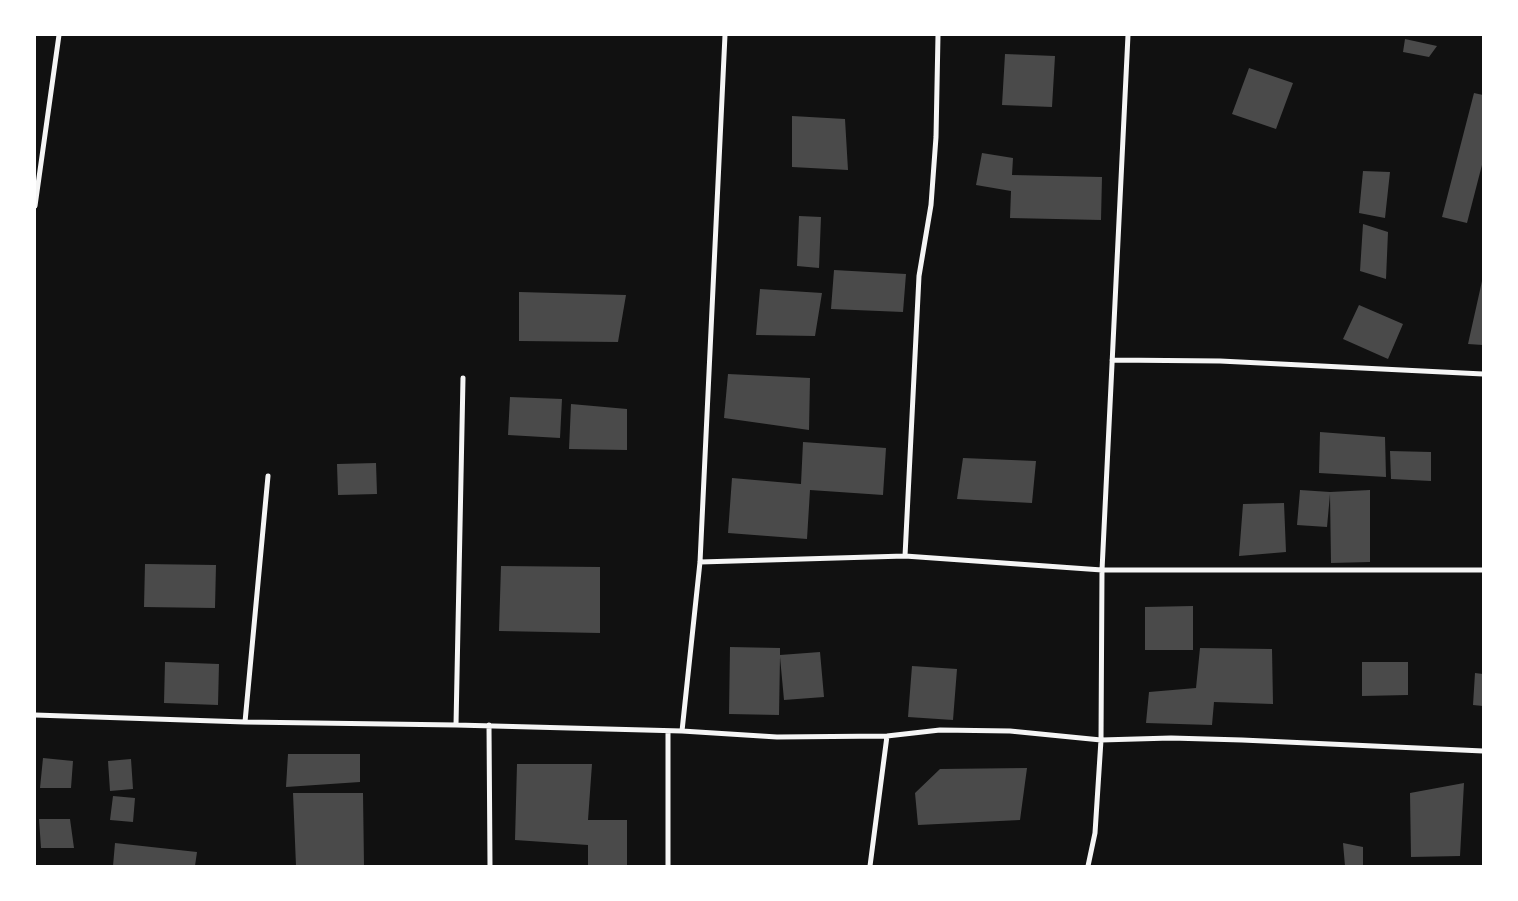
<!DOCTYPE html>
<style>
body{margin:0}
#map{position:relative;width:1518px;height:901px;overflow:hidden;background:#111;font-family:"Libre Baskerville",serif}
canvas{display:block}
.frame{position:absolute;inset:0;border:36px solid #fff;pointer-events:none}
</style>
<div id="map">
<canvas width="1518" height="901"></canvas>
<div class="frame"></div>
</div>
<script>
const ctx = document.querySelector('canvas').getContext('2d');
ctx.lineJoin = 'round';
function paint(path, color) { ctx.fillStyle = color; ctx.fill(path, 'evenodd'); }
function stroke(path, color, width, dash) { ctx.strokeStyle = color; ctx.lineWidth = width; ctx.lineCap = dash ? 'butt' : 'round'; ctx.setLineDash(dash || []); ctx.stroke(path); }
paint(new Path2D(`
 M1405 39 1437 46 1429 57 1403 52Z
 M1005 54 1055 56 1052 107 1002 105Z
 M1249 68 1293 83 1276 129 1232 114Z
 M1474 93 1483 95V161L1467 223 1442 217Z
 M792 116 845 119 848 170 792 167Z
 M982 153 1013 158 1012 175 1102 177 1101 220 1010 218 1011 191 976 185Z
 M1363 171 1390 172 1385 218 1359 213Z
 M799 216 821 217 819 268 797 266Z
 M1363 224 1388 232 1386 279 1360 271Z
 M834 270 906 274 903 312 831 309Z
 M1482 281 1483 345 1468 344Z
 M760 289 822 293 815 336 756 335Z
 M519 292 626 295 618 342 519 341Z
 M1359 305 1403 324 1388 359 1343 339Z
 M728 374 810 378 809 430 724 418Z
 M510 397 562 399 560 438 508 435Z
 M571 404 627 409V450L569 449Z
 M1320 432 1385 437 1386 477 1319 473Z
 M803 442 886 448 883 495 810 490 807 539 728 533 732 478 801 484Z
 M1390 451 1431 452V481L1391 479Z
 M963 458 1036 461 1032 503 957 499Z
 M376 463 377 494 338 495 337 464Z
 M1300 490 1330 492 1370 490V562L1331 563 1330 494 1327 527 1297 525Z
 M1284 503 1286 552 1239 556 1243 504Z
 M145 564 216 565 215 608 144 607Z
 M501 566 600 567V633L499 631Z
 M1193 606V650H1145V607Z
 M730 647 780 648V655L820 652 824 697 784 700 780 657 779 715 729 714Z
 M1200 648 1272 649 1273 704 1214 702 1212 725 1146 723 1149 692 1196 688Z
 M165 662 219 664 218 705 164 703Z
 M1362 662H1408V695L1362 696Z
 M912 666 957 669 953 720 908 717Z
 M1475 673 1483 674V706L1473 705Z
 M288 754H360V782L286 787Z
 M43 758 73 761 71 788H40Z
 M131 759 133 789 110 791 108 761Z
 M517 764H592L588 820H627V866H588V845L515 840Z
 M1027 768 1020 820 918 825 915 793 940 769Z
 M1464 783 1460 856 1411 857 1410 793Z
 M293 793H363L364 866H296Z
 M113 796 135 798 133 822 110 820Z
 M39 819H70L74 848H41Z
 M115 843 197 852 195 866H113Z
 M1343 843 1363 847V866H1345Z`), '#4a4a4a');
stroke(new Path2D(`
 M35 206 59 35
 M1112 360 1220 361 1483 374
 M905 556 919 276 931 205 936 137 938 35
 M700 562 905 556 1102 570H1483
 M35 715 245 722 456 725 682 731 777 737 887 736 940 730 1010 731 1101 740 1171 738 1242 740 1483 751
 M245 722 268 476
 M456 725 463 378
 M489 725 490 866
 M668 731V866
 M682 731 700 562 725 35
 M870 866 887 736
 M1088 866 1095 833 1101 740 1102 570 1128 35`), '#f5f5f5', 5);
</script>
